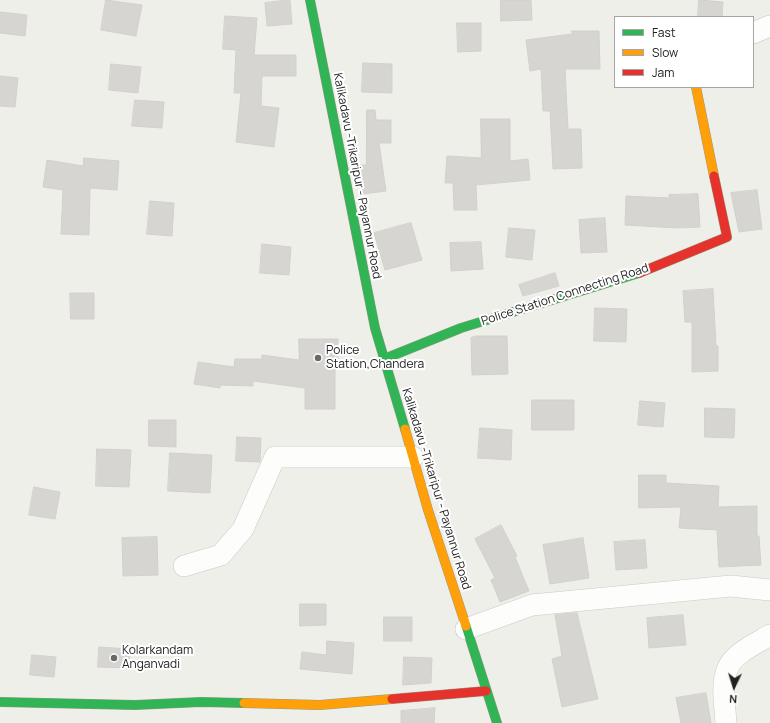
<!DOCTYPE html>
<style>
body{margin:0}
#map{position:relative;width:770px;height:723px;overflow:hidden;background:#efefea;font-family:Manrope,sans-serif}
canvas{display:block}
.legend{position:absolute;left:614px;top:16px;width:140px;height:72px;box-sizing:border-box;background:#fff;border:1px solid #a6a6a6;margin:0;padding:5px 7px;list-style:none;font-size:12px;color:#212121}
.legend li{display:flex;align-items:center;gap:8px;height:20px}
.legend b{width:20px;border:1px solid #a6a6a6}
.north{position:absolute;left:714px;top:667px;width:40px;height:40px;-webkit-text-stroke:3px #fff;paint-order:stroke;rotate:184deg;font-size:11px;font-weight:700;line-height:16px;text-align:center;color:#212121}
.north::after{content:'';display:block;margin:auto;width:14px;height:18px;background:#212121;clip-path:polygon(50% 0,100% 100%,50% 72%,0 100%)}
</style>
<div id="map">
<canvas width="770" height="723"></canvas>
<ul class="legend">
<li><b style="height:5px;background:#30b455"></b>Fast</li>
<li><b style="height:5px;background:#ff9f0a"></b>Slow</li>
<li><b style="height:5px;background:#e5322d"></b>Jam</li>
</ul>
<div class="north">N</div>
</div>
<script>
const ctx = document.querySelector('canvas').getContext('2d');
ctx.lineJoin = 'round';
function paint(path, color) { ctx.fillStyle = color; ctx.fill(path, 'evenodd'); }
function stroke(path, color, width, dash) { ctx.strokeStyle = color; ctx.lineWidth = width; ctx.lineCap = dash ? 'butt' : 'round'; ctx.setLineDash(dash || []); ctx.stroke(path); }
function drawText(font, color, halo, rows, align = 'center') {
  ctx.font = font + ' Manrope,sans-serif'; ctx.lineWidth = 4; ctx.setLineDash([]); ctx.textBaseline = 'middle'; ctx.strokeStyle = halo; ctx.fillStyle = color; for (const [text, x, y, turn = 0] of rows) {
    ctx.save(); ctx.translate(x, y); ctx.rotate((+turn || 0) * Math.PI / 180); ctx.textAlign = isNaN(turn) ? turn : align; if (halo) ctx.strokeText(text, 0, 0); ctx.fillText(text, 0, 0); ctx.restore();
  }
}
const building = new Path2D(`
 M106 0 142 5 136 36 101 30Z
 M290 0 292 24 267 26 265 3Z
 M501 0H531L532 20 501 21Z
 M699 0 723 2 722 17H698Z
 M0 12 27 15 25 36 0 33Z
 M225 16 257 18 254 55H296V76H262L261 106 279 108 274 147 236 142 241 93H234L236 50 223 49Z
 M457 23H481V51L458 52Z
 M572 31H599L600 69H565L568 129H581L582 168 553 169 550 111H543L541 69 530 71 526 40 572 34Z
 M363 63 392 64V93L362 92Z
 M111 64 141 67 138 93 109 90Z
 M0 76 18 78 15 107 0 106Z
 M135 100 164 102 162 128 132 126Z
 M367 110H375L376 120H391V143H379L386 191 363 194 359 165H366Z
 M481 119H510V161L528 159 530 180 476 185 477 210H454L453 183H445L447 156 481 158Z
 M84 158 119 161 117 190 90 188 89 235 61 234 63 190 43 187 47 160 83 166Z
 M757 190 762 229 739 232 731 193Z
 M698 194 700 227 677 228 625 225 626 196 669 198V195Z
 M150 201 174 203 172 236 147 234Z
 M605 218 607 252 581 253 579 220Z
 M411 223 422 260 385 270 374 233Z
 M509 228 535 230 532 260 506 257Z
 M481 242 483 269 451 271 450 243Z
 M262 244 291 247 289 275 260 273Z
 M555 273 559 286 523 296 519 285Z
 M713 289 716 346H718V371L692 372V322H685L683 291Z
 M70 293H94V319H71Z
 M595 308 627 309 626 342 594 341Z
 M476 336H507L508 374 472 375 471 338Z
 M299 339H338V369H335V409H305V388L253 381V386L220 385V388L194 384 198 362 234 367 235 359H262V355L299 360Z
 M532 400H574V430H532Z
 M640 401 665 403 663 427 638 425Z
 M705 408 735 409 734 438 705 437Z
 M149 420H176V447L149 446Z
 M480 428 512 430 511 460 478 458Z
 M237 437 261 438 260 462 236 461Z
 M97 449 131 450 129 487 96 486Z
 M170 453 212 455 210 493 168 491Z
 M639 475H666V483L719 486 718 507 757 506V536H759L761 565 719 567 717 530 679 528 681 507 639 508Z
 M34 487 60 492 55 519 29 515Z
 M501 525 517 556 515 557 529 591 500 602 491 580 495 578 475 539Z
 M157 537 158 575 123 576 122 538Z
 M583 538 589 578 550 584 543 545Z
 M645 540 647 568 616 570 614 542Z
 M300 604H326V625L300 626Z
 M577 613 598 699 562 707 552 659 562 656 555 615Z
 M683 615 686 645 649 648 647 618Z
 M384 617H412V641H384Z
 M327 641 354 643 352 674 300 669 302 652 326 655Z
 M99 647 130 649 129 668 98 667Z
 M32 655 56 657 54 677 30 675Z
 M404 657 432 658 431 683 403 685Z
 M706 693 711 723H681L676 698Z
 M435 708 434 723H401V711Z`);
paint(building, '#d6d5d1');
stroke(building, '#d3d0cb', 1);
const street = new Path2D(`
 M753 33 770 26
 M184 566 221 555 243 529 275 457H413
 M466 629 532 605 731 586 770 590
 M726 723C725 706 721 686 727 670 732 654 757 643 770 635`);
const fast = new Path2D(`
 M310 0 375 328 405 429
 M384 359 461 328 639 273
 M466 626 497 723
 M0 702 135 705 201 702 244 703`);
const slow = new Path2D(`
 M696 87 714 176
 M405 429 428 510 466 626
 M244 703 320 705 392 699`);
const jam = new Path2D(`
 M639 273 727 237 714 176
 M392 699 486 691`);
stroke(street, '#c8c8c6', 22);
stroke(fast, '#969b80', 10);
stroke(slow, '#969b80', 10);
stroke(jam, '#969b80', 10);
stroke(street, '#fdfdfc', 21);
stroke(fast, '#30b455', 9);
stroke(slow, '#ff9f0a', 9);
stroke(jam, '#e5322d', 9);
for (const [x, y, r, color] of [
 [318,358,4,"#696967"],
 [114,658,4,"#696967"]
]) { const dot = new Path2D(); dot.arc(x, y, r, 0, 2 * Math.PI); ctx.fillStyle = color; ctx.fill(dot); stroke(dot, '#fff', 1.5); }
drawText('12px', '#212121', '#fff', [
 ["Kalikadavu -Trikaripur - Payannur Road",357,176,79],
 ["Police Station Connecting Road",565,295,-18],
 ["Kalikadavu -Trikaripur - Payannur Road",436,489,73]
]);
drawText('12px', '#212121', '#fff', [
 ["Police",326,351],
 ["Station,Chandera",326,365],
 ["Kolarkandam",122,651],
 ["Anganvadi",122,665]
], 'left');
</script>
